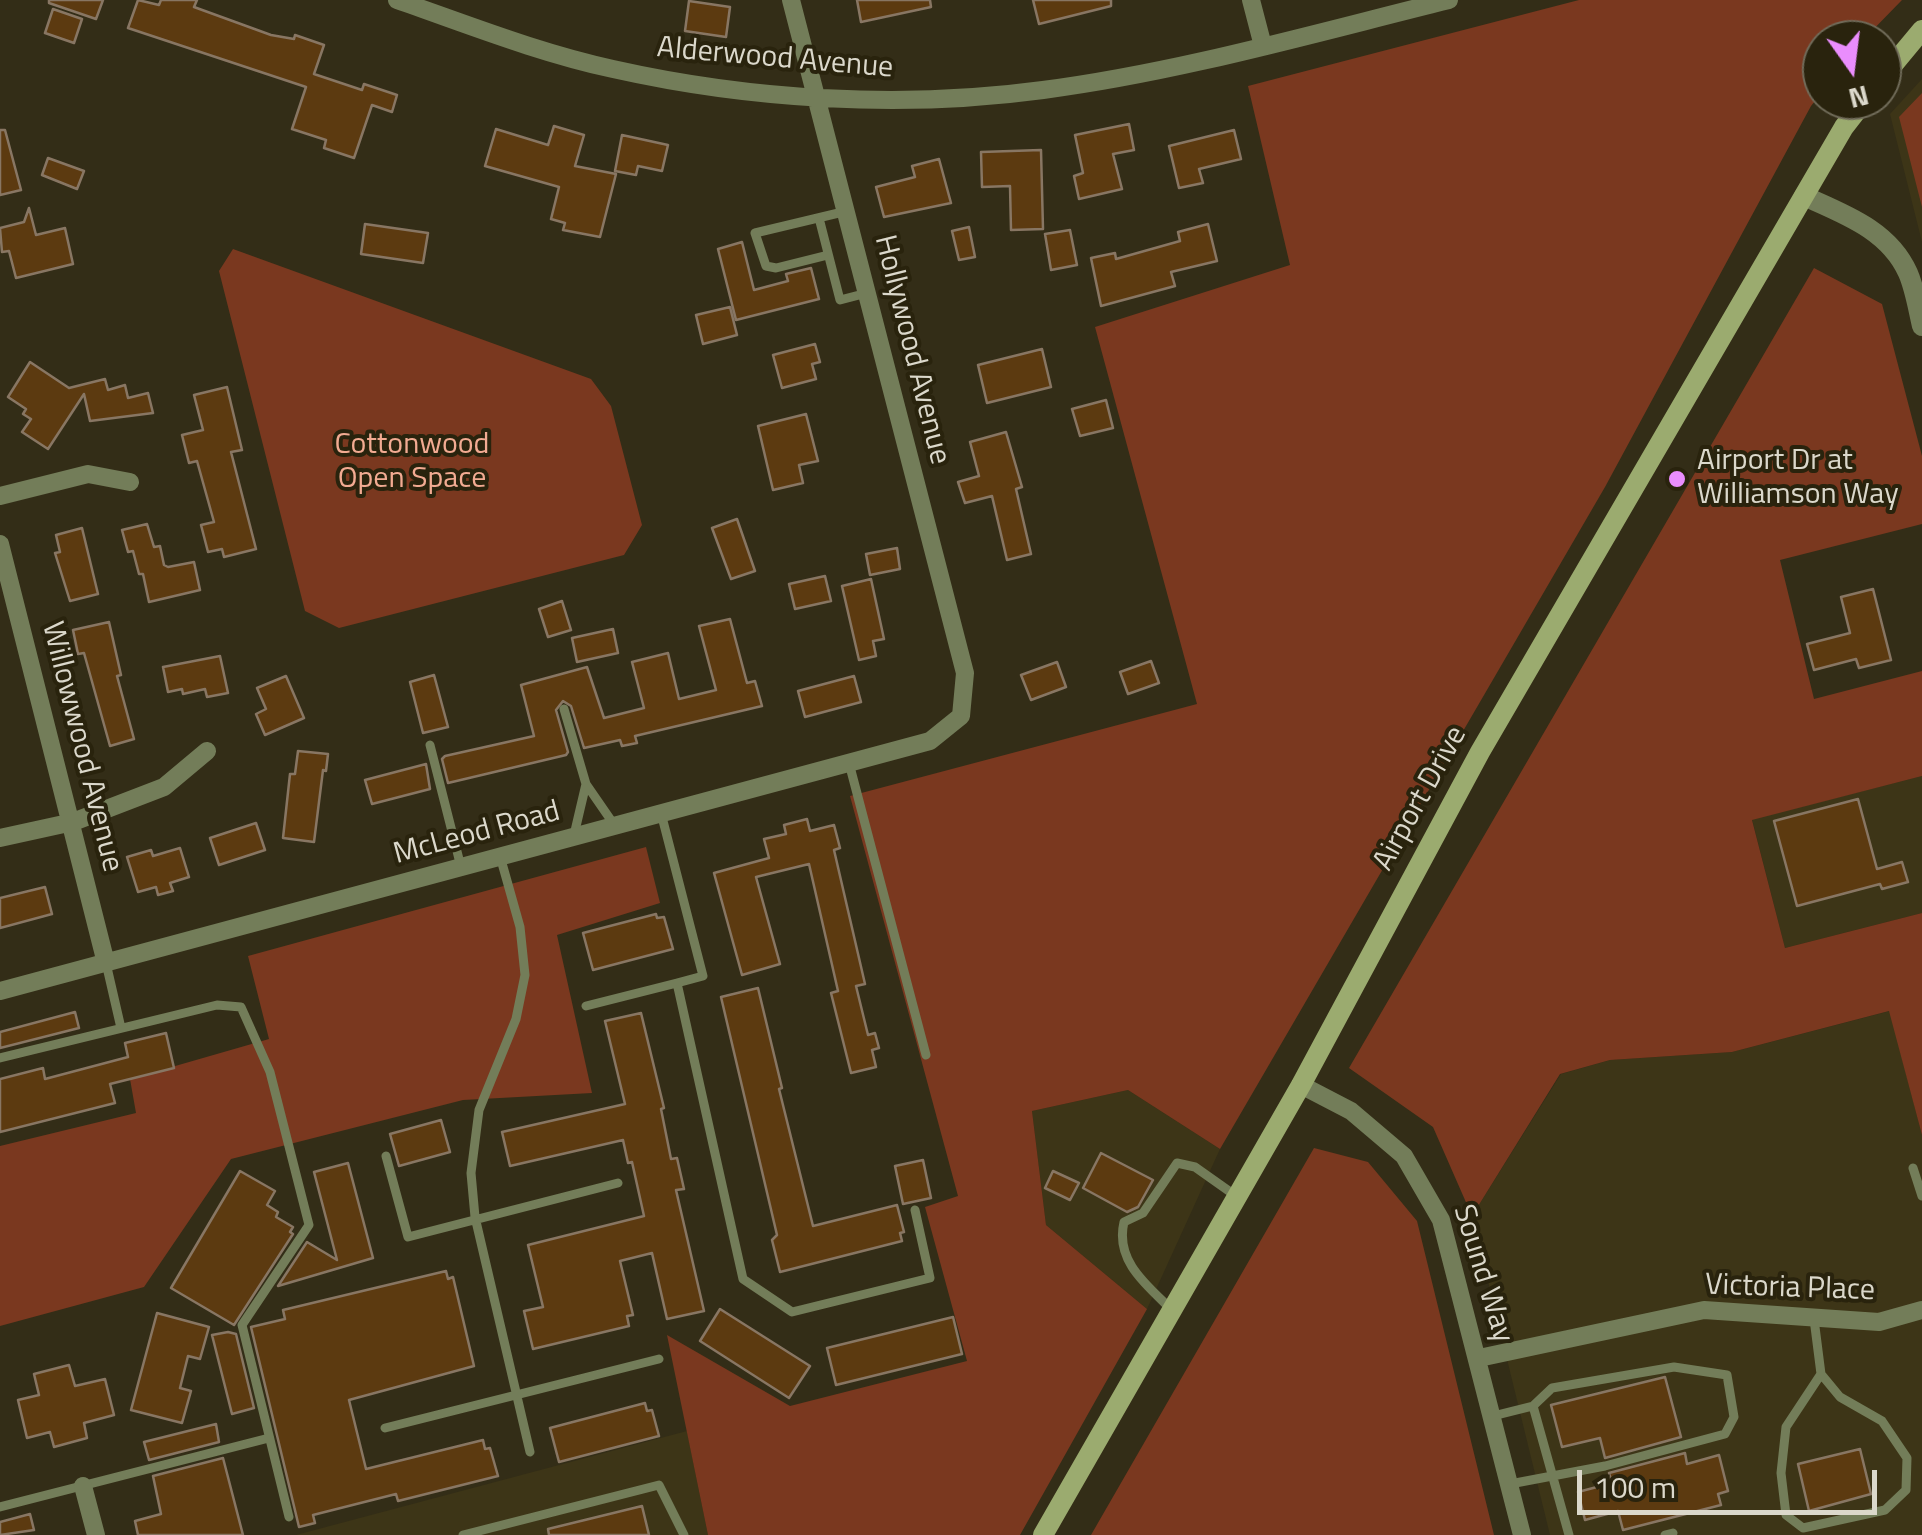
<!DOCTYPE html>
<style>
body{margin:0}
#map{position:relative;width:1922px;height:1535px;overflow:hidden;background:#332d17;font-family:"Titillium Web",sans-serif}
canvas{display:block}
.north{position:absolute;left:1802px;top:20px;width:100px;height:100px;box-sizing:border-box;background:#29230d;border:2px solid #706b59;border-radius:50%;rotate:166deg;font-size:28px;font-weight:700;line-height:40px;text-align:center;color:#dbd8cb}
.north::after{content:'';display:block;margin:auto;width:35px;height:45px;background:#ea8dfd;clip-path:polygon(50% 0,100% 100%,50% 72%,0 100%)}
.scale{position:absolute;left:1577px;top:1470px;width:300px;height:45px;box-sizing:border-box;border:5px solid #dbd8cb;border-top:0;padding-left:12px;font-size:30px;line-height:35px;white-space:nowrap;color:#dbd8cb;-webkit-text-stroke:8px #29230d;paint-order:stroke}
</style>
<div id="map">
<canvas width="1922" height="1535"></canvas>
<div class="north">N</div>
<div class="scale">100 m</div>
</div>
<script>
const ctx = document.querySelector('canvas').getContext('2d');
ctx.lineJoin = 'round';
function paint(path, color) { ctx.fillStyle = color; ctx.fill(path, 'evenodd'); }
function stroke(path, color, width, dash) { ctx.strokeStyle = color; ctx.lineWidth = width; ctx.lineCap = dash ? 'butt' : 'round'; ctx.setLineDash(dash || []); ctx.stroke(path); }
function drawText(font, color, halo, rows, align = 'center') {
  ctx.font = font + ' "Titillium Web",sans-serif'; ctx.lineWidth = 8; ctx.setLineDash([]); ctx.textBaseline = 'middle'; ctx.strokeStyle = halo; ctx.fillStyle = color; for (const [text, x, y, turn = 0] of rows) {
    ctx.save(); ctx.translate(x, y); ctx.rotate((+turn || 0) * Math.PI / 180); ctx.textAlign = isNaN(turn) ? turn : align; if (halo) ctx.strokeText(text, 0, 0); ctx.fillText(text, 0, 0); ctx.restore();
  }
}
paint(new Path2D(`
 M1922 79V242L1890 114Z
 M1922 776V913L1785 948 1752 819Z
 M1890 1011 1922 1135V1535H1550L1472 1216 1561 1074 1610 1060 1732 1052Z
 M1128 1090 1220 1149 1147 1309 1046 1225 1032 1111Z
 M687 1431 708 1535H296Z`), '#3d3517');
paint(new Path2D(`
 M1579 0H1902L1863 40H1822V92L1811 106 1605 487 1220 1149 1128 1090 1032 1111 1046 1225 1147 1309 1020 1535H708L667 1335 790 1406 967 1361 925 1207 958 1196 850 796 1197 704 1095 327 1290 265 1248 86Z
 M1922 93V207L1899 117Z
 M233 249 591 379 611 406 642 525 624 555 339 628 305 611 219 271Z
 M1814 268 1882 304 1922 456V524L1780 560 1814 699 1922 671V776L1752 820 1785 948 1922 913V1135L1889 1011 1732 1052 1610 1060 1560 1074 1472 1216 1433 1127 1349 1068Z
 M646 847 660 903 557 935 592 1093 463 1100 231 1159 144 1287 0 1326V1146L136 1113 130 1079 269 1039 248 956Z
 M1314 1148 1368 1162 1417 1221 1494 1535H1091Z`), '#7a381f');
const building = new Path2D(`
 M49 0H103L96 19 49 3Z
 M138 0 159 5 161 0H197L194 7 271 35 294 39 295 35 324 45 314 74 362 90 364 84 397 95 392 112 372 105 354 158 324 148 326 140 292 129 306 87 128 28Z
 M857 0H930L931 7 861 22Z
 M1033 0H1111V6L1039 24Z
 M689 1 730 7 726 37 685 31Z
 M53 9 82 19 74 43 45 33Z
 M1129 124 1134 150 1113 154 1122 189 1079 199 1074 176 1083 173 1075 135Z
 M554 126 584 135 575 166 616 174 600 237 563 230 565 223 551 219 559 187 485 166 496 129 548 145Z
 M0 130H5L21 190 0 195Z
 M1234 130 1241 159 1199 169 1203 183 1179 188 1169 146Z
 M622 135 668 145 662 171 638 166 636 175 615 171Z
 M1041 150 1043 229 1011 230 1010 186 982 187 981 152Z
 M48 158 84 171 77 189 42 175Z
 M939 159 951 203 884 217 876 187 915 177 912 166Z
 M29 208 36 235 65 228 73 264 16 278 9 251 2 252 0 228 24 222Z
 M365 224 428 233 423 263 361 254Z
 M1208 224 1217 261 1171 272 1175 286 1101 306 1091 258 1115 253 1116 259 1180 241 1178 232Z
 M969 227 975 257 959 260 952 231Z
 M1070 230 1077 265 1051 270 1045 234Z
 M742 242 754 290 788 281 786 274 811 268 819 299 736 320 718 249Z
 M730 307 737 335 703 344 696 315Z
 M815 344 820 362 812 364 816 379 782 388 773 355Z
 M1042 349 1051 387 987 403 978 365Z
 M30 362 69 388 105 379 108 390 125 385 128 398 148 393 153 413 90 421 84 394 48 449 22 432 31 419 23 414 26 409 8 397Z
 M227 387 242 450 231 452 256 549 224 557 222 549 208 552 201 525 214 522 197 461 189 463 182 435 203 430 194 395Z
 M1106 400 1113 428 1080 436 1072 409Z
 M806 414 818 461 799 465 803 483 773 490 758 426Z
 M1006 432 1022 487 1016 489 1031 554 1007 560 992 496 965 503 958 482 979 476 970 442Z
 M737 519 755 571 731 579 712 528Z
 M147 524 154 547 160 546 164 565 168 567 194 562 200 590 149 602 143 574H139L133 551 128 552 122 530Z
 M82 528 98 594 70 601 55 553 60 552 56 535Z
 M897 548 900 569 870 575 866 554Z
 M825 576 831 601 795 609 789 584Z
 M871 579 884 639 873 641 876 656 859 660 842 586Z
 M1873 589 1891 660 1859 668 1856 659 1814 670 1807 644 1850 633 1841 597Z
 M562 601 571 630 548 637 539 609Z
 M730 619 747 683 755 681 762 706 635 736 637 743 622 746 620 740 584 748 571 706 563 701 556 710 568 752 566 755 448 783 442 759 445 756 534 736 521 685 587 667 604 718 644 708 632 662 668 653 679 699 716 690 699 626Z
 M109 622 121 675 117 676 134 739 110 746 84 653 78 654 73 630Z
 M613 629 618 653 577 662 572 638Z
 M220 656 228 693 207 697 205 689 183 694 182 689 168 692 163 667Z
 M1151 661 1159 683 1128 694 1120 672Z
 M1057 662 1066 687 1031 700 1021 675Z
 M434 675 448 727 423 733 410 682Z
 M286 676 304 718 265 735 256 714 266 709 257 688Z
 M854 676 861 702 805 717 798 691Z
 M298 751 328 754 326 771 323 770 314 842 283 838 290 774H295Z
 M426 764 430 789 372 804 365 780Z
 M1858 799 1877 869 1902 862 1908 882 1882 889 1880 884 1797 906 1774 821Z
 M807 819 810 831 834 825 840 848 834 850 865 984 856 986 868 1035 875 1033 879 1048 872 1050 876 1067 851 1073 831 993 838 991 809 864 756 877 780 964 742 975 714 873 769 858 764 839 786 834 784 825Z
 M256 823 265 850 219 865 210 838Z
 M180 848 189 877 170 883 173 891 158 895 156 887 138 892 127 857 151 850 153 856Z
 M45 887 52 914 0 928V898Z
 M656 914 657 918 664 917 673 949 593 970 583 933Z
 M758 988 782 1088 779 1089 813 1226 897 1205 904 1232 900 1233 902 1241 780 1272 772 1240 777 1235 721 997Z
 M75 1012 79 1028 0 1048V1032Z
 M641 1013 664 1108 661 1109 671 1159 677 1158 684 1189 676 1190 704 1311 667 1319 652 1253 620 1261 633 1315 627 1316 629 1326 533 1349 524 1311 543 1307 528 1245 644 1216 632 1162 628 1163 623 1140 510 1166 502 1132 625 1104 605 1021Z
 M166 1033 174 1068 110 1084 115 1103 0 1132V1079L43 1068 45 1079 128 1057 125 1043Z
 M441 1120 450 1152 399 1166 390 1134Z
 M1101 1153 1153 1180 1138 1207 1127 1212 1083 1188Z
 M923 1160 931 1198 903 1204 895 1166Z
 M348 1163 373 1258 278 1286 307 1242 337 1260 314 1172Z
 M240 1171 275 1191 267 1205 278 1212 276 1217 293 1227 290 1232 293 1234 234 1325 171 1288Z
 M1053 1171 1079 1183 1070 1200 1045 1188Z
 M446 1271 448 1279 453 1277 474 1366 349 1400 366 1469 483 1440 485 1449 490 1448 498 1476 398 1501 396 1494 313 1515 315 1523 299 1527 251 1327 285 1319 283 1310Z
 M720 1309 810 1366 789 1398 700 1341Z
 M157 1313 209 1327 200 1359 188 1356 180 1388 191 1391 182 1423 131 1410Z
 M953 1317 962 1354 836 1385 827 1348Z
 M228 1332 236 1334 254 1408 232 1414 212 1335Z
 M69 1365 75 1386 105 1379 114 1415 84 1423 87 1438 54 1447 50 1432 27 1438 18 1400 39 1395 34 1374Z
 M1665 1377 1681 1437 1605 1458 1600 1438 1562 1447 1551 1405Z
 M645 1403 647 1411 652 1410 659 1436 559 1462 550 1428Z
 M216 1424 219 1442 149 1460 144 1442Z
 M1860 1449 1871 1494 1809 1511 1798 1464Z
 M1685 1453 1687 1464 1719 1455 1728 1491 1718 1494 1721 1505 1623 1530 1618 1511 1585 1520 1578 1492 1612 1483 1609 1473Z
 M223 1458 243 1535H138L135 1521 161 1514 153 1476Z
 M642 1506 649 1535H549L548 1529Z
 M30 1514 34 1530 0 1535V1522Z`);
paint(building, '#5c3a10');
stroke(building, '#887663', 2.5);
stroke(new Path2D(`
 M819 218 840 300 867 293
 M828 255 776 268 766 266 755 233 847 211
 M564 709 586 784
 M430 745 461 867
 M849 763 926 1055
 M661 813 703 976 677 983 743 1279 792 1312 930 1278 915 1210
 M574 835 586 784 615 826
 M500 856 520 927 525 975 516 1019 479 1110 471 1173 475 1217 530 1452
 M106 963 121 1028
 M586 1006 677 983
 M0 1058 217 1005 241 1007 270 1072 309 1225 242 1325 289 1517
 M386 1156 408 1237 618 1183
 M1913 1168 1922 1196
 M1170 1308C1145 1284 1115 1260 1124 1222L1143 1213 1177 1163 1195 1167 1236 1196
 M1814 1319 1821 1374 1786 1427 1781 1473 1786 1515 1803 1528 1885 1510 1906 1490 1907 1458 1882 1421 1840 1397 1821 1374
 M1533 1406 1569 1535
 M1493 1416 1533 1406 1552 1388 1674 1367 1727 1375 1734 1417 1725 1434 1605 1466 1510 1484
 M385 1428 659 1359
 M0 1507 269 1438
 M463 1535 659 1485 684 1535
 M1665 1535 1673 1533`), '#737d59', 9);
stroke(new Path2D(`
 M397 0C469 25 539 53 613 69 751 100 903 109 1043 90 1180 72 1315 33 1449 0
 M1251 0 1263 46
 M0 496 88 474 130 482
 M0 544 106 963
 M0 838 73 822 164 787 207 751
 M0 991 930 741 961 716 965 673 791 0
 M1301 1085 1351 1111 1404 1156 1441 1220 1522 1535
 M1479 1358 1704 1310 1879 1322 1922 1310
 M83 1486 96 1535`), '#737d59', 18);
stroke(new Path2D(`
 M1804 196C1844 214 1889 230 1908 273 1915 289 1918 309 1922 326`), '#737d59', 20);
stroke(new Path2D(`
 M1882 78 1922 30
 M1043 1535 1301 1085 1480 752 1844 127 1865 100`), '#9bab6f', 20);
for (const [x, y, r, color] of [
 [1677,479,10,"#ea8dfd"]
]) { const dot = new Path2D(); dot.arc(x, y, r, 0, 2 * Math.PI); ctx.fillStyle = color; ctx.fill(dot); stroke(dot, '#29230d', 4); }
drawText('30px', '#dbd8cb', '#29230d', [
 ["Alderwood Avenue",775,59,5],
 ["Hollywood Avenue",911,350,76],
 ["Willowwood Avenue",81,747,76],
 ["Airport Drive",1421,799,-61],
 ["McLeod Road",477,834,-15],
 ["Sound Way",1482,1274,73],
 ["Victoria Place",1790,1289,2]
]);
drawText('30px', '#f2ab92', '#29230d', [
 ["Cottonwood",412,446],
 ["Open Space",412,480]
]);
drawText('30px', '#dbd8cb', '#29230d', [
 ["Airport Dr at",1697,462],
 ["Williamson Way",1697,496]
], 'left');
</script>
